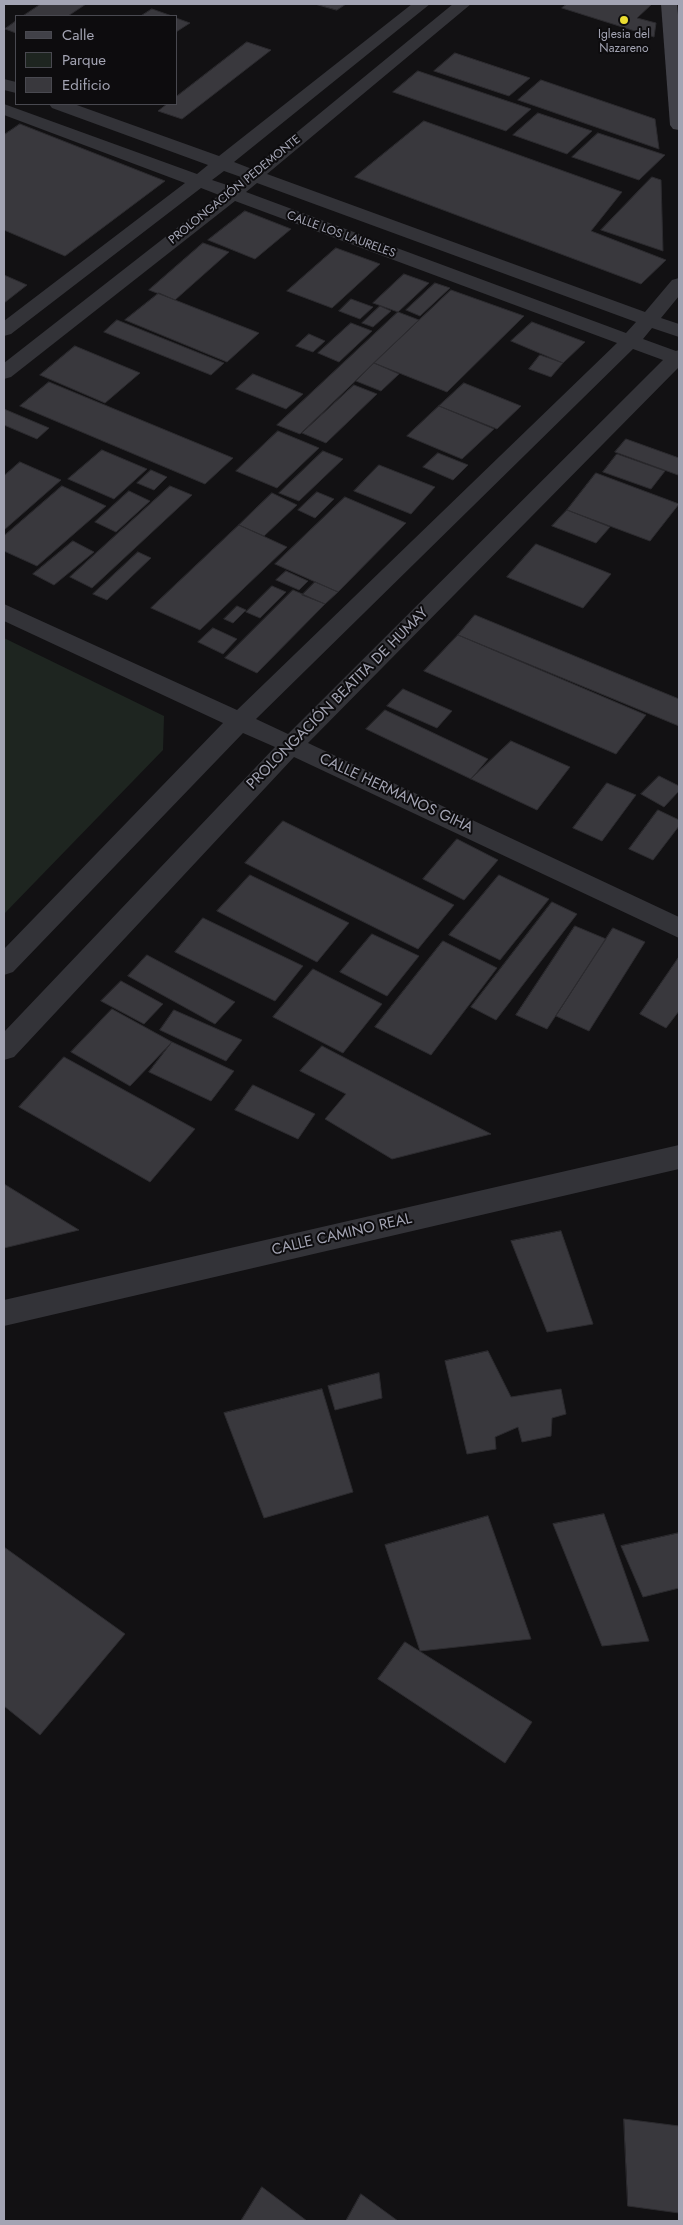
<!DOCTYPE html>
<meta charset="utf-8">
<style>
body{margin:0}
#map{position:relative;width:683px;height:2225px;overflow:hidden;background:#121113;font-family:Jost,sans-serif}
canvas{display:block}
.frame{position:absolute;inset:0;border:5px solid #a3a4b3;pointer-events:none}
.legend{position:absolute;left:15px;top:15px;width:162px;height:90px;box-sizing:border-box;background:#0d0c0e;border:1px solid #494950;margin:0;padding:6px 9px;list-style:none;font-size:15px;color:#a3a4b3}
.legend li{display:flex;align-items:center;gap:10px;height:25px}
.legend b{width:25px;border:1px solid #494950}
</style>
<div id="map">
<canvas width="683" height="2225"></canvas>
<div class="frame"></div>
<ul class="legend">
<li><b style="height:6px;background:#414148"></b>Calle</li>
<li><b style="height:14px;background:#1e2520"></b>Parque</li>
<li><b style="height:14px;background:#39383d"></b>Edificio</li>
</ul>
</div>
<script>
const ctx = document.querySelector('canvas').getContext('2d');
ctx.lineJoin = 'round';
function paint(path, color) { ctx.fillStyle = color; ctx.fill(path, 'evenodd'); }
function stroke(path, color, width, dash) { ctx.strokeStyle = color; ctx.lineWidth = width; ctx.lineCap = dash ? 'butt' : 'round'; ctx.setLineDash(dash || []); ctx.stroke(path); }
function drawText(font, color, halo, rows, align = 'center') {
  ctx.font = font + ' Jost,sans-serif'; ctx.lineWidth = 4; ctx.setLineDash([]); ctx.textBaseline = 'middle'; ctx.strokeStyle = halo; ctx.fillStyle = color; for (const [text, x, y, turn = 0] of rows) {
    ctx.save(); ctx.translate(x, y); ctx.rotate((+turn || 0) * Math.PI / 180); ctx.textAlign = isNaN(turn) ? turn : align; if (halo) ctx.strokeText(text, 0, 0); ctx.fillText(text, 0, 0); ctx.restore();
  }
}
paint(new Path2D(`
 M4 638 164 716 163 750 4 914Z`), '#1e2520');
const building = new Path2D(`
 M41 4H86L68 16H23Z
 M315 4H346L337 10Z
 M567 4H652L637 18 656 23 654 37 562 8Z
 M152 9 172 16H141Z
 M176 18 190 23 176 32Z
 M16 21V33L5 29Z
 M247 42 271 50 182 119 158 111 167 104H176V97Z
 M455 53 530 78 509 96 434 71Z
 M418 71 531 109 506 131 393 92Z
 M541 80 655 119 659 149 518 100Z
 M538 113 592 131 567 154 513 135Z
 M424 121 622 192 591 231 666 260 641 284 355 177Z
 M20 124 165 181 65 256 4 230V135Z
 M598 133 665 155 639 180 572 157Z
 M652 177 661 180 663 251 601 230Z
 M245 211 291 229 255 259 208 240Z
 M203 243 229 252 175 300 149 290Z
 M336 248 380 264 332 308 287 291Z
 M404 274 429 283 398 312 373 303Z
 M4 275 27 285 4 303Z
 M435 283 450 288 420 316 406 310Z
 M451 290 524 316 447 392 374 363Z
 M159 293 175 300 259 333 227 362 125 320Z
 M351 299 373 307 360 319 339 311Z
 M380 306 391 311 373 327 362 323Z
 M398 312 419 320 300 434 277 425Z
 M117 320 224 363 211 375 104 332Z
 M532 322 585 342 563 363 511 341Z
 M351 323 372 331 339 362 318 353Z
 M309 334 325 341 313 352 296 346Z
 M75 346 140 373 105 403 40 375Z
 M540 355 563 363 551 377 529 369Z
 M374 363 399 374 381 391 356 381Z
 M253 374 303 394 286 409 236 389Z
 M49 382 233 458 205 484 20 406Z
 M464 383 521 406 497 429 439 406Z
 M354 385 377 394 326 443 302 433Z
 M439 406 494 429 462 459 407 436Z
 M4 409 49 428 37 439 4 425Z
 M278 431 319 448 277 488 236 471Z
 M626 439 679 458V474L678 475 615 452Z
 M102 450 147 469 114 499 68 479Z
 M323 451 343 459 299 501 279 493Z
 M438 453 468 465 453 480 423 467Z
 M617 454 665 471 651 489 603 472Z
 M20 462 61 480 4 530V476Z
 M379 465 435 487 411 514 354 491Z
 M151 470 167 477 154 490 137 483Z
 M596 473 679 504 650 541 567 510Z
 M62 486 106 506 37 566 4 551V536Z
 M170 486 192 495 92 588 70 577Z
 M129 491 150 501 116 532 95 522Z
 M317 492 334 499 315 518 298 510Z
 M272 493 297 505 264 536 239 525Z
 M345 497 406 523 338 592 275 564Z
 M567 510 610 527 596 543 552 526Z
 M239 525 287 547 200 630 151 608Z
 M73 541 94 552 54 585 33 574Z
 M536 544 611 574 583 608 507 577Z
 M138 552 151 558 107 600 93 594Z
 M286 571 308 581 299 590 276 580Z
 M315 582 338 592 325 604 302 595Z
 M272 586 286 592 260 618 246 612Z
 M293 590 325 604 257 673 225 658Z
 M237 606 246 610 233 623 224 619Z
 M475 615 679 699V726L458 635Z
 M213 628 237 639 223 654 198 642Z
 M458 635 646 715 616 754 424 671Z
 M403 689 452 711 437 728 387 706Z
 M385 710 488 759 471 779 366 729Z
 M511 741 570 767 537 810 471 779Z
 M659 776 679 786V791L664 807 641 794Z
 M607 783 636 795 602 841 573 828Z
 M658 810 679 820V826L653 860 629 849Z
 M283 821 454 905 418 949 245 863Z
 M457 839 498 860 464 900 423 879Z
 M250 875 349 923 317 962 217 911Z
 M499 875 549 899 500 960 449 935Z
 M552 902 577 914 496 1020 471 1007Z
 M203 918 303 966 275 1001 175 952Z
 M575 926 606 939 547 1029 516 1015Z
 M613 928 645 942 589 1031 556 1016Z
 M372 934 419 956 387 996 340 972Z
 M443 941 497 968 431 1055 375 1027Z
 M147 955 235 1002 215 1024 128 976Z
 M679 957V1011L666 1028 640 1014Z
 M313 969 382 1004 343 1053 273 1017Z
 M121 981 163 1004 144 1024 101 1001Z
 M112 1009 172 1042 130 1086 71 1052Z
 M174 1010 242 1040 226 1061 160 1030Z
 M172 1042 234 1071 211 1101 149 1072Z
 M322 1046 491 1134 392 1159 325 1119 346 1094 300 1071Z
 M64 1057 195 1129 150 1182 19 1107Z
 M253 1085 315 1114 298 1139 235 1110Z
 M4 1184 79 1230 4 1248Z
 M561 1231 593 1324 547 1332 511 1241Z
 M488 1351 511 1397 561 1389 566 1414 552 1418 551 1436 522 1442 518 1427 495 1437 496 1449 467 1454 445 1361Z
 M379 1373 382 1398 335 1410 328 1386Z
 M322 1389 353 1492 264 1518 224 1413Z
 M604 1514 649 1641 602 1646 553 1524Z
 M488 1516 531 1639 420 1651 385 1545Z
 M679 1533V1588L643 1597 621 1546Z
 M4 1547 125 1634 40 1735 4 1706Z
 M405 1642 532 1722 505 1763 378 1679Z
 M624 2119 679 2126V2213L628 2206Z
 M262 2187 307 2221H241Z
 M361 2194 398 2221H346Z`);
paint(building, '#39383d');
stroke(building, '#2c2b2f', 1);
paint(new Path2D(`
 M412 4H430L234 162 252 169 453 4H471L267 174 645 312 672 280 679 278V296L661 318 679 324V337L652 328 643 339 676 351 679 350V367L308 743 679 917V938L294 757 14 1057 4 1060V1032L275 747 243 733 13 972 4 975V949L223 723 4 621V604L237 710 617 343 235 201 11 377 4 379V363L219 195 201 188 11 334 4 336V321L185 183 4 115V104L197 174 208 165 52 108 49 104H74L219 156ZM224 171 241 177 230 186 212 180ZM257 183 636 322 626 333 246 192ZM633 349 663 360 288 734 256 719Z
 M4 79 16 82V93L4 90Z
 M679 1145V1169L4 1326V1300Z`), '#333338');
paint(new Path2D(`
 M661 4H677L679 25V130L673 129 670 125Z`), '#414148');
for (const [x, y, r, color] of [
 [624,20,5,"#ebdd31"]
]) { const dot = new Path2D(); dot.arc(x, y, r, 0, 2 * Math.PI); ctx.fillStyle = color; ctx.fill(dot); stroke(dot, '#0d0c0e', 2); }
drawText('12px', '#a3a4b3', '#0d0c0e', [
 ["Iglesia del",624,35],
 ["Nazareno",624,49]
]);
drawText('12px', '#a3a4b3', '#0d0c0e', [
 ["PROLONGACIÓN PEDEMONTE",235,190,-39],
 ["CALLE LOS LAURELES",341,235,20]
]);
drawText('15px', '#a3a4b3', '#0d0c0e', [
 ["PROLONGACIÓN BEATITA DE HUMAY",338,699,-45],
 ["CALLE HERMANOS GIHA",396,794,25],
 ["CALLE CAMINO REAL",342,1235,-13]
]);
</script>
